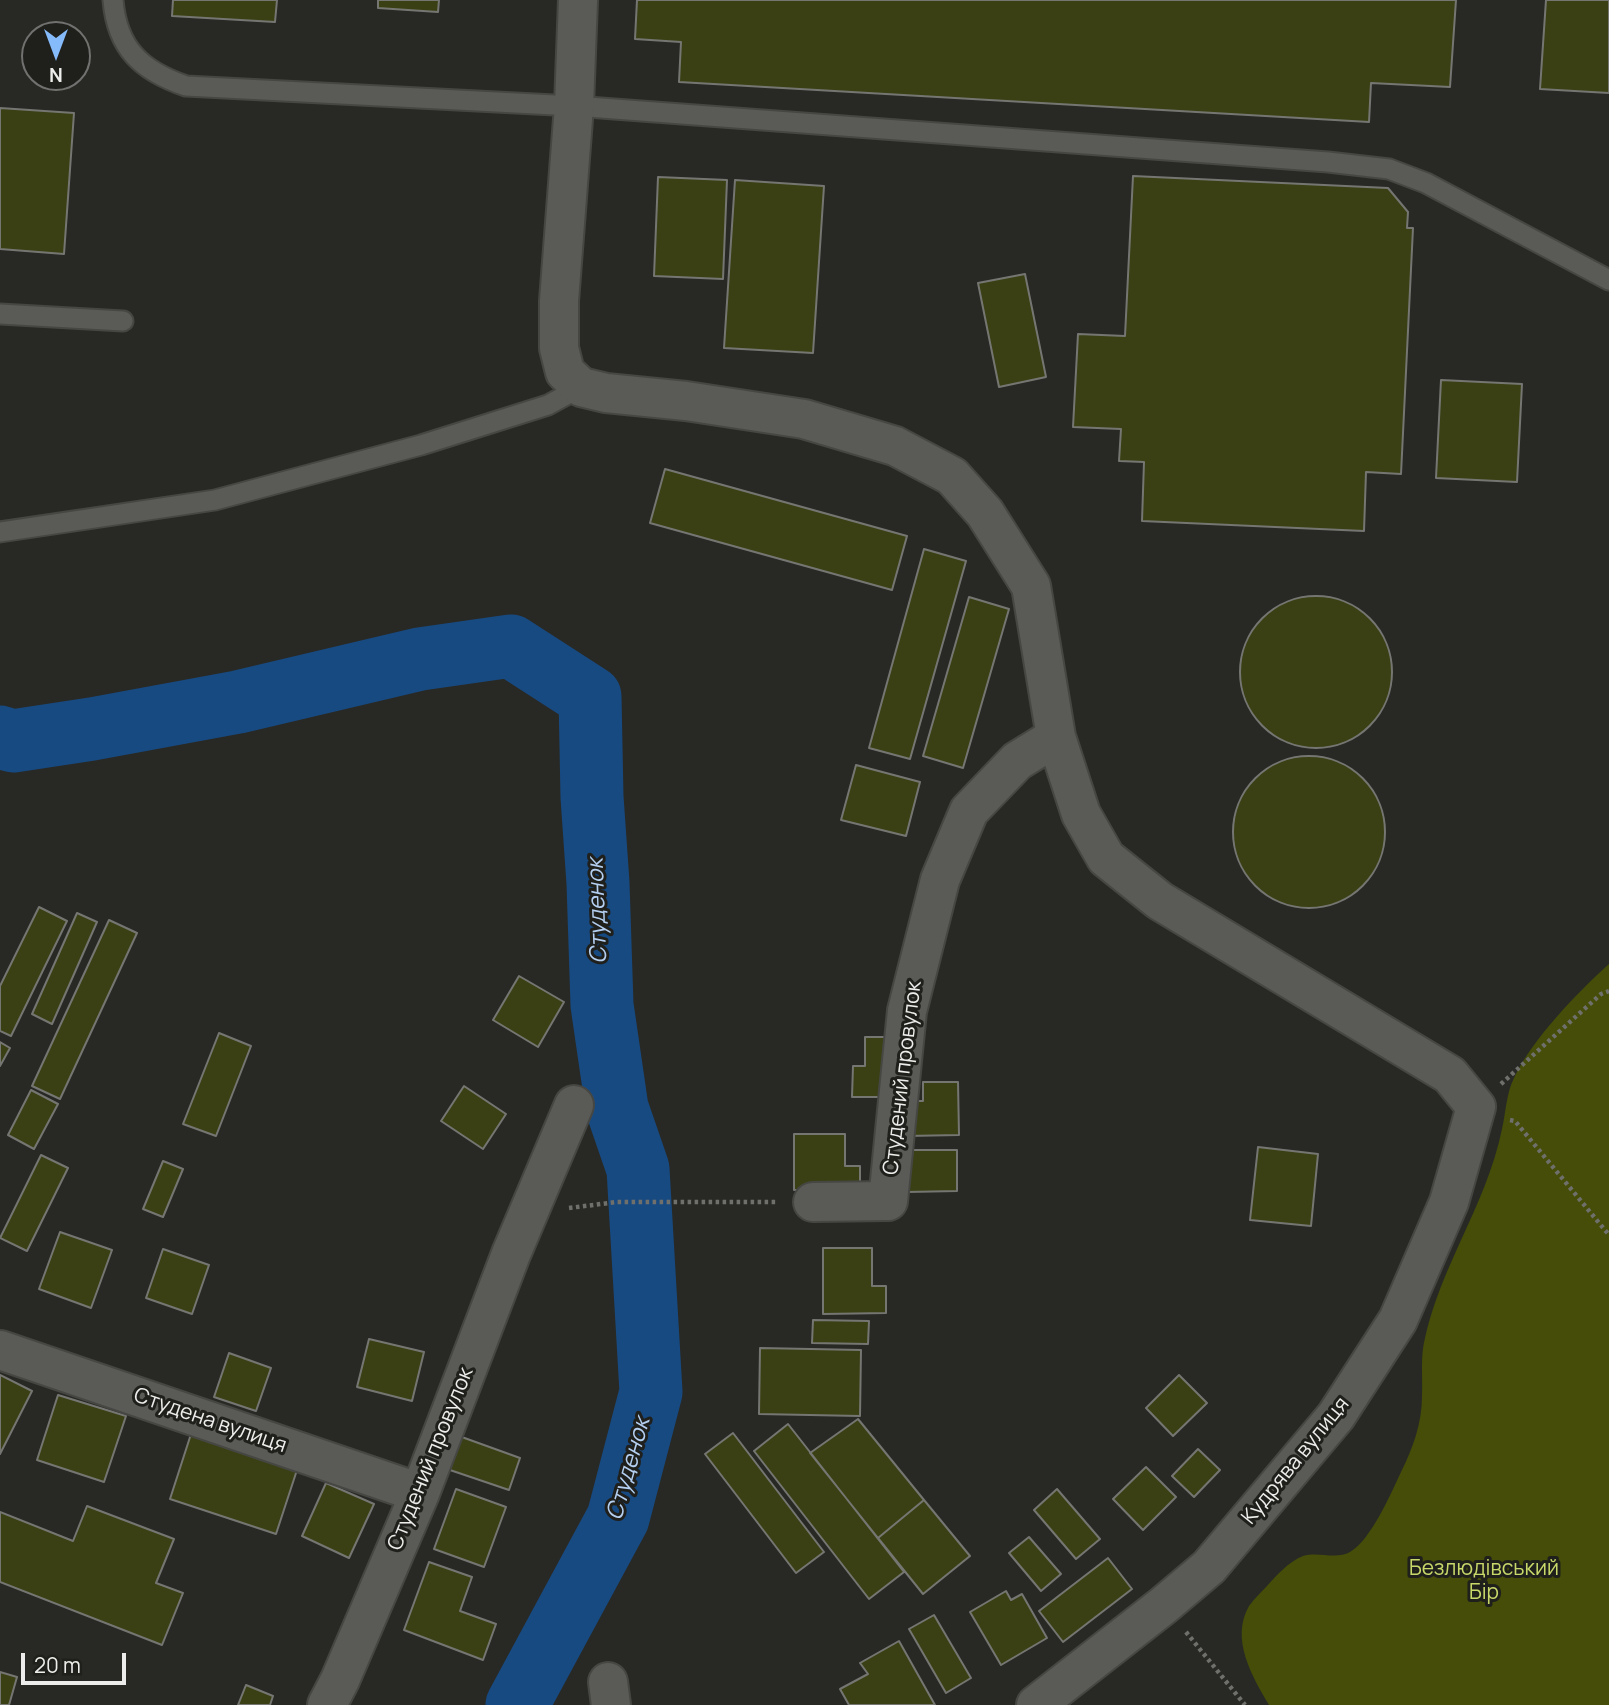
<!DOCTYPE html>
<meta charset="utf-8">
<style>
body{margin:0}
#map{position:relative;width:1609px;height:1705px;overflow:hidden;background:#282925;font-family:Manrope,sans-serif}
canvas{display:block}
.north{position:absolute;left:21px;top:21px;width:70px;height:70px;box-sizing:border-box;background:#1f1f1c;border:2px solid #71716f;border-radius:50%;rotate:180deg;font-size:19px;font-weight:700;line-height:28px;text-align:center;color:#ededeb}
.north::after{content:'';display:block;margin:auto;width:24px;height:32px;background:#86bbfb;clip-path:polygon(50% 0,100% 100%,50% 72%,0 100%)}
.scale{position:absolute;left:21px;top:1653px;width:105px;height:32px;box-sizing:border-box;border:4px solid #ededeb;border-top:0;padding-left:9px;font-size:21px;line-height:24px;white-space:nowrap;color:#ededeb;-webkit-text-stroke:5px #1f1f1c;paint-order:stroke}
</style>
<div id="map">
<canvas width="1609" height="1705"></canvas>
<div class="north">N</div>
<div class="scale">20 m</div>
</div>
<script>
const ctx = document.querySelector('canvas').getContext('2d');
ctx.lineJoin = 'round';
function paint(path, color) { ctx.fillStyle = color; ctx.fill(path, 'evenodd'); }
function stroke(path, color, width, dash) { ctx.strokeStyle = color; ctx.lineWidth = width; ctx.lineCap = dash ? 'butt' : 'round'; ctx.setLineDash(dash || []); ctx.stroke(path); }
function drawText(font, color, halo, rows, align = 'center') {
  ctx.font = font + ' Manrope,sans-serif'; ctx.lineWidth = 6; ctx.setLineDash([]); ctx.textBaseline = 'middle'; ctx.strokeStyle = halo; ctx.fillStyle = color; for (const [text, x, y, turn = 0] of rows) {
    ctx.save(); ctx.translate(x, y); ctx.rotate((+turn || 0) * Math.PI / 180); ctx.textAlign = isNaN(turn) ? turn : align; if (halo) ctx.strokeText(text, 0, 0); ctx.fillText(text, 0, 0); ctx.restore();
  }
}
paint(new Path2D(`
 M1609 964V1705H1269C1252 1676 1230 1639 1249 1606 1254 1599 1261 1592 1267 1586 1277 1575 1288 1562 1303 1556 1318 1551 1336 1560 1350 1552 1371 1540 1391 1493 1401 1472 1413 1448 1422 1423 1422 1396 1423 1376 1420 1357 1425 1338 1437 1284 1465 1236 1485 1185 1492 1167 1498 1148 1502 1129 1506 1112 1506 1094 1514 1078 1533 1038 1577 993 1609 964Z`), '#454d08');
stroke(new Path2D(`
 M0 737 13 741 92 729 238 702 420 659 511 646 590 697 592 797 598 883 602 1005 617 1108 638 1169 651 1392 618 1518 517 1705`), '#184a82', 63);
const building = new Path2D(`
 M173 0H277L275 22 172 16Z
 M378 0H439L438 12 378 8Z
 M637 0H1456L1450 87 1371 83 1369 122 679 82 681 42 635 39Z
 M1546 0H1609V93L1540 89Z
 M0 108 74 113 64 254 0 249Z
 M1133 176 1388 188 1408 212 1407 228H1413L1401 474 1366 472 1364 531 1142 521 1144 462 1119 461 1121 429 1073 427 1078 334 1125 336Z
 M658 177 727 180 723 279 654 276Z
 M735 180 824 186 813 353 724 348Z
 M1025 274 1046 377 999 387 978 283Z
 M1441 380 1522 384 1517 482 1436 478Z
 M665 469 907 536 892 590 650 523Z
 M924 549 966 561 910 759 869 748Z
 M1240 672a76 76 0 1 1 152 0a76 76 0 1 1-152 0Z
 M969 597 1009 609 963 768 923 756Z
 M1233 832a76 76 0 1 1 152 0a76 76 0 1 1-152 0Z
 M856 765 920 782 906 836 841 820Z
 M39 907 67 921 11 1036 0 1031V986Z
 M77 913 97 922 52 1024 32 1014Z
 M109 920 137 933 60 1099 32 1086Z
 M519 976 564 1002 538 1047 493 1020Z
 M219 1033 251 1046 216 1136 183 1124Z
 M865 1037H888V1097H852L853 1066H865Z
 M0 1042 10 1048 0 1066Z
 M923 1082H958L959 1135 906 1136V1101H923Z
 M464 1086 506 1114 483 1149 441 1121Z
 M31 1090 58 1104 34 1149 8 1135Z
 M794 1134H845V1166H860V1190H794Z
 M1258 1147 1318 1154 1311 1226 1250 1220Z
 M907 1150H957V1191L907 1192Z
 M41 1155 68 1168 27 1251 0 1238Z
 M163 1161 183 1169 163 1217 143 1209Z
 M60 1232 112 1250 91 1308 39 1289Z
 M823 1248H872V1286H886V1313L823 1314Z
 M163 1249 209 1265 192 1314 146 1298Z
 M813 1320 869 1321 868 1344 812 1343Z
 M369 1339 424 1352 412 1401 357 1387Z
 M760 1348 861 1350 860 1416 759 1414Z
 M229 1353 271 1368 256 1411 214 1397Z
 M0 1375 32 1391 0 1454Z
 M1179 1375 1207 1403 1173 1436 1146 1408Z
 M58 1395 126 1416 104 1482 37 1460Z
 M858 1419 924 1500 878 1538 810 1453Z
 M788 1424 904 1572 869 1599 754 1451Z
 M733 1433 824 1552 796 1573 705 1454Z
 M191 1434 297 1470 276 1534 170 1499Z
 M459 1436 520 1458 509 1490 447 1469Z
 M1198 1449 1220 1470 1194 1497 1172 1476Z
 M1146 1467 1176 1497 1143 1530 1113 1499Z
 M326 1483 374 1504 349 1558 302 1536Z
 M456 1489 506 1507 484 1567 434 1549Z
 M1057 1489 1100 1539 1076 1559 1034 1510Z
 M924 1500 970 1556 923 1594 878 1538Z
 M87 1506 174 1539 156 1583 183 1593 162 1645 0 1582V1512L73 1541Z
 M1029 1537 1061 1574 1041 1591 1009 1553Z
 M1108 1558 1132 1589 1063 1642 1039 1611Z
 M429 1562 472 1577 460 1611 496 1624 483 1660 404 1630Z
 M1006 1591 1011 1600 1022 1594 1047 1638 1001 1665 970 1612Z
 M934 1615 971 1678 946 1693 909 1629Z
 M899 1641 935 1705H849L840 1689 868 1674 860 1663Z
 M0 1672 17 1677 9 1705H0Z
 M246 1685 273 1696 270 1705H238Z`);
paint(building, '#3a4014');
stroke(building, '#757672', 2);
const lane = new Path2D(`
 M113 0C117 49 142 71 186 86L574 106 1328 162 1389 169 1426 183 1609 280
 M0 314 123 321
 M0 532 215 500 421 445 548 405 581 387`);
const street = new Path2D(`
 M578 0 574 106 559 301V348L565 372 581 387 606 393 686 401 804 419 895 446 952 476 985 513 1031 586 1056 737 1081 814 1106 858 1160 901 1450 1075 1476 1107 1449 1202 1398 1320 1336 1416 1209 1567 1164 1605 1036 1705
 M813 1202 888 1201 907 1011 940 880 969 811 1017 761 1056 737
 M0 1350 420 1493
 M608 1682 611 1705
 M327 1705 340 1680 420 1493 511 1254 574 1105`);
stroke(lane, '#464743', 23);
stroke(street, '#464743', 42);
stroke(new Path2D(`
 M1501 1084 1601 994 1609 991
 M1510 1120 1515 1121 1609 1235
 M569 1208 617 1202H777
 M1186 1632 1245 1705`), '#6f6f6c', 4.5, [3.5, 3.5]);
stroke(lane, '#5a5b56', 19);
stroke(street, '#5a5b56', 38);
drawText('21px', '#ededeb', '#1f1f1c', [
 ["Студений провулок",903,1078,-83],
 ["Студена вулиця",210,1421,19],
 ["Студений провулок",431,1459,-68],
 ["Кудрява вулиця",1296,1461,-51]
]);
drawText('21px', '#c8d869', '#1f1f1c', [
 ["Безлюдівський",1484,1569],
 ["Бір",1484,1593]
]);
drawText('italic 23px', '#b4cff0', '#1f1f1c', [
 ["Студенок",598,911,-92],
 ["Студенок",629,1469,-74]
]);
</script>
